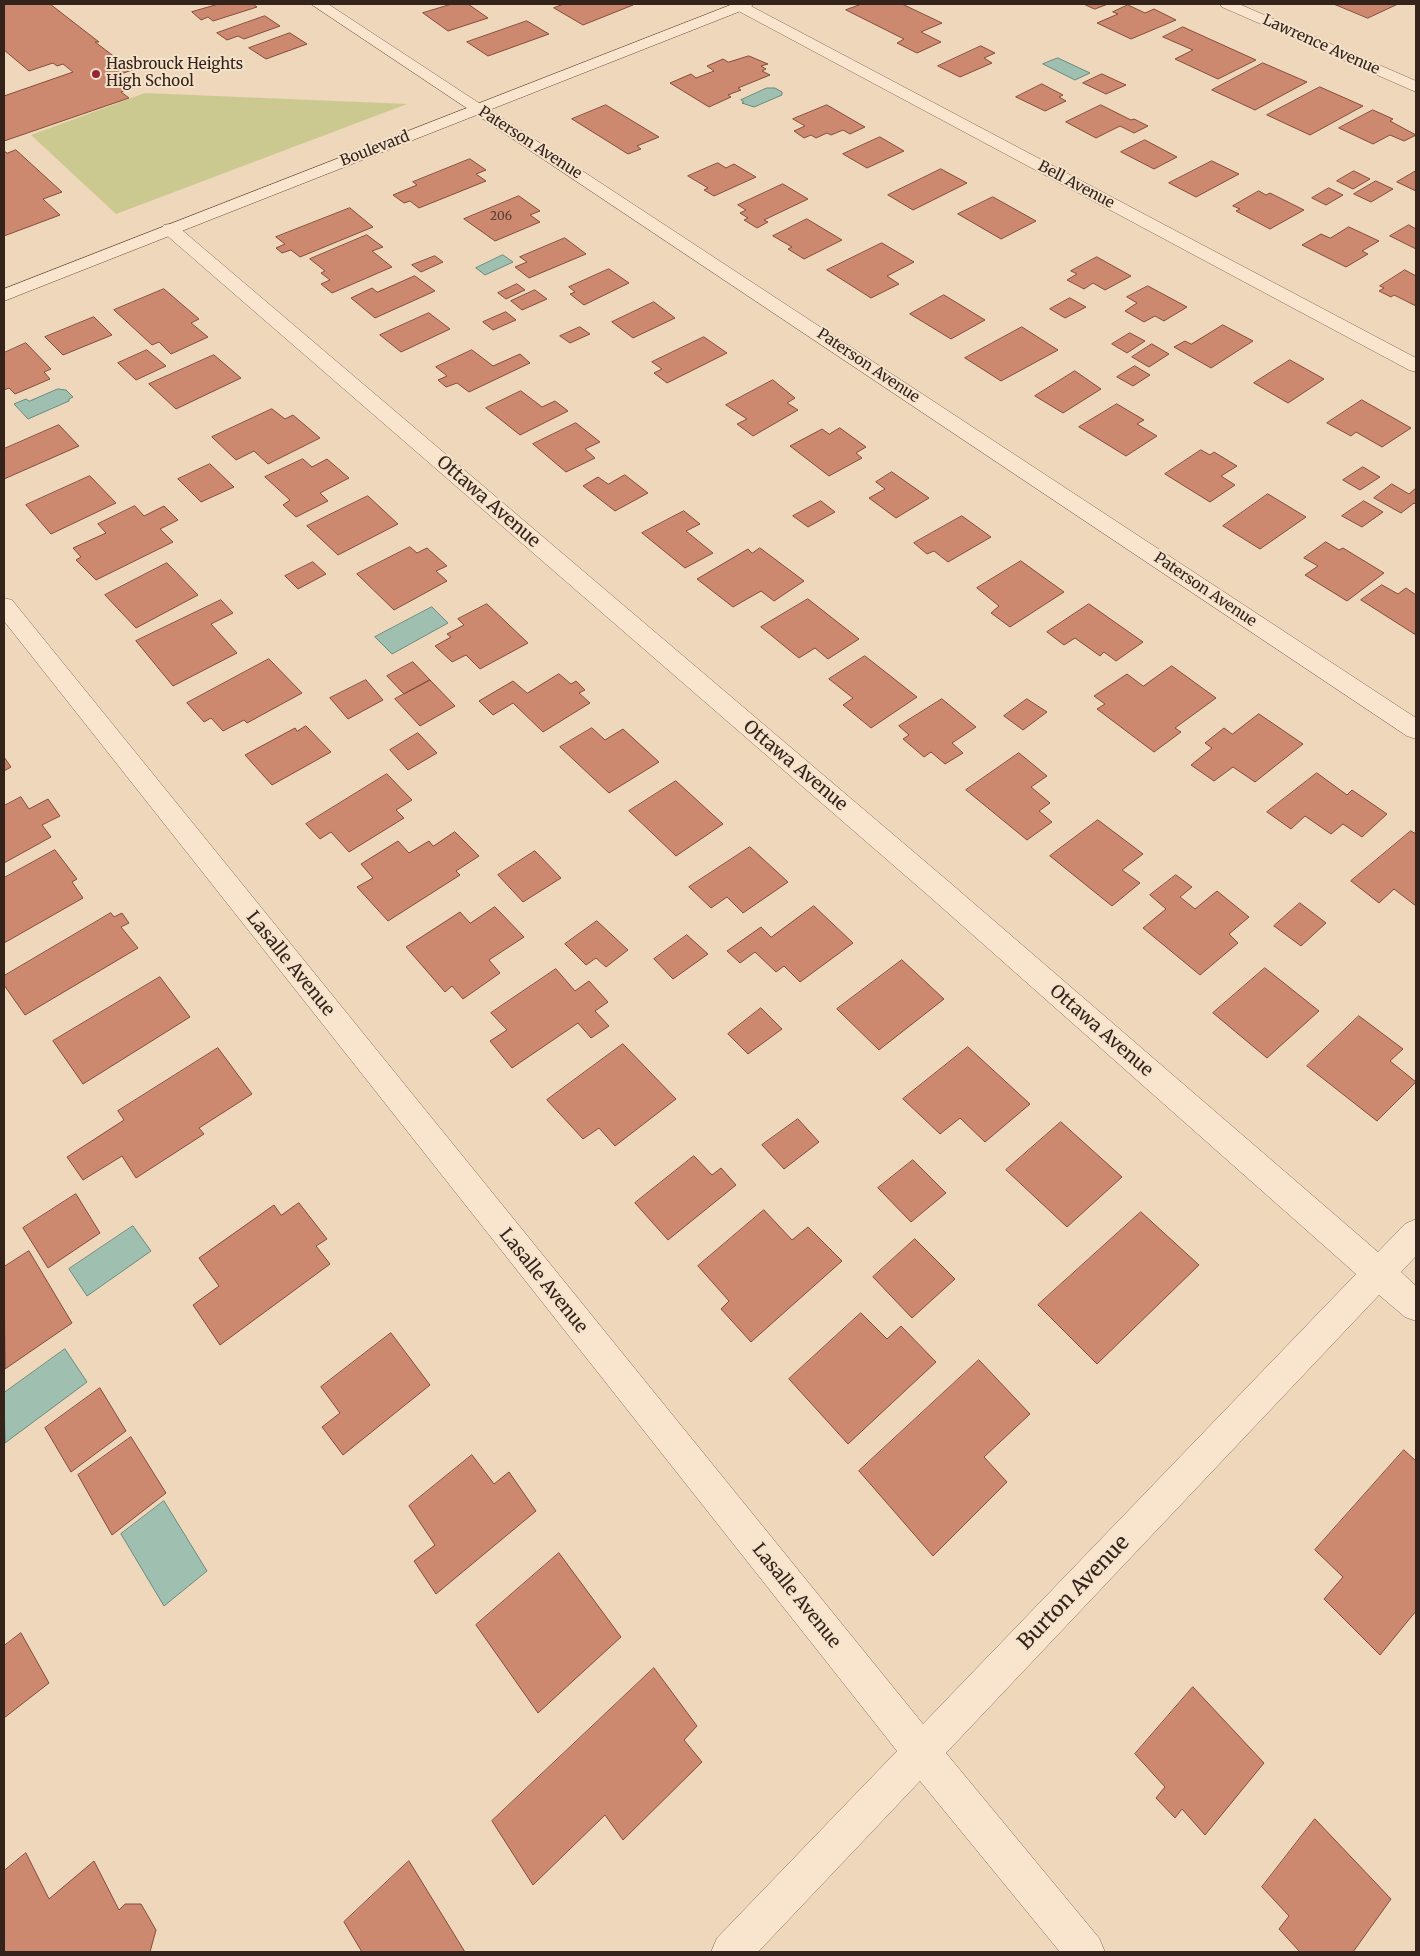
<!DOCTYPE html>
<style>
body{margin:0}
#map{position:relative;width:1420px;height:1956px;overflow:hidden;background:#eed7bb;font-family:Merriweather,serif}
canvas{display:block}
.frame{position:absolute;inset:0;border:5px solid #34231a;pointer-events:none}
</style>
<div id="map">
<canvas width="1420" height="1956"></canvas>
<div class="frame"></div>
</div>
<script>
const ctx = document.querySelector('canvas').getContext('2d');
ctx.lineJoin = 'round';
function paint(path, color) { ctx.fillStyle = color; ctx.fill(path, 'evenodd'); }
function stroke(path, color, width, dash) { ctx.strokeStyle = color; ctx.lineWidth = width; ctx.lineCap = dash ? 'butt' : 'round'; ctx.setLineDash(dash || []); ctx.stroke(path); }
function drawText(font, color, halo, rows, align = 'center') {
  ctx.font = font + ' Merriweather,serif'; ctx.lineWidth = 4; ctx.setLineDash([]); ctx.textBaseline = 'middle'; ctx.strokeStyle = halo; ctx.fillStyle = color; for (const [text, x, y, turn = 0] of rows) {
    ctx.save(); ctx.translate(x, y); ctx.rotate((+turn || 0) * Math.PI / 180); ctx.textAlign = isNaN(turn) ? turn : align; if (halo) ctx.strokeText(text, 0, 0); ctx.fillText(text, 0, 0); ctx.restore();
  }
}
paint(new Path2D(`
 M145 93 407 104 116 214 31 135Z`), '#ccc990');
const water = new Path2D(`
 M1058 58 1090 73 1075 80 1043 64Z
 M767 88H775L782 92V95L754 107 742 103 744 102 741 100Z
 M503 255 513 262 485 275 476 268Z
 M58 389 66 390 73 397 69 399V401L28 419 14 404 26 399 29 401Z
 M432 607 448 623 392 654 375 637Z
 M133 1226 151 1251 87 1296 69 1269Z
 M65 1349 87 1382 5 1443 4 1393Z
 M164 1501 207 1571 164 1606 121 1534Z`);
paint(water, '#9fbfb0');
stroke(water, '#678c7d', 1);
const building = new Path2D(`
 M4 4H50L99 42H95L132 70 118 75 133 88 121 92 129 98 4 141V96L73 72 63 64 57 66 53 63 29 71 4 50Z
 M219 4H253L257 7 213 21 208 17 201 20 192 12Z
 M452 4H468L488 18 448 31 423 13Z
 M564 4H630L633 5 583 25 554 8Z
 M862 4H902L942 23 921 32 941 42 917 53 897 43 904 39 846 10Z
 M1084 4H1108L1095 9Z
 M1334 4H1398L1368 18Z
 M1128 5 1145 13 1154 9 1176 20 1131 39 1097 23 1118 14 1113 12Z
 M265 16 280 26 244 39 238 36 227 40 217 33Z
 M527 21 549 34 488 56 467 42Z
 M1183 27 1256 60 1218 79 1175 59 1193 50 1163 37Z
 M290 33 307 44 266 59 249 48Z
 M981 46 995 53 984 58 992 63 960 77 938 66Z
 M749 56 768 64 761 66 766 69 762 71 770 75 738 88 741 90 728 95 731 97 709 107 670 83 691 74 696 78 714 71 707 66 723 59 728 62Z
 M1263 63 1307 82 1255 110 1212 90Z
 M1102 74 1126 85 1106 94 1083 83Z
 M1042 84 1063 95 1059 97 1066 101 1045 111 1016 97Z
 M1320 87 1363 106 1310 135 1267 115Z
 M606 105 659 137 637 146 641 149 628 154 572 119Z
 M827 105 865 127 850 134 843 130 831 135 827 133 816 138 811 135 804 138 794 131 805 126 793 119Z
 M1101 105 1131 120 1134 119 1148 126 1134 133 1120 126 1096 138 1066 122Z
 M1373 110 1393 119 1390 121 1416 135 1404 141 1390 135 1373 144 1339 128Z
 M880 137 904 151 867 168 843 154Z
 M1145 140 1177 157 1154 169 1121 152Z
 M16 150 62 192 43 199 60 215 4 236V151L7 153Z
 M470 159 486 170 476 174 486 181 419 208 410 201 404 203 393 195 417 185 413 182Z
 M1212 161 1239 174 1196 197 1169 183Z
 M718 163 726 168 734 164 756 177 714 196 704 190 708 188 688 176Z
 M941 169 967 183 913 210 888 195Z
 M1354 171 1370 179 1353 189 1337 181Z
 M1416 171V191L1397 182Z
 M1376 181 1393 189 1371 202 1354 194Z
 M783 184 808 199 764 220 768 222 757 228 744 220 748 218 740 213 746 210 738 205Z
 M1329 188 1343 195 1326 205 1312 198Z
 M1259 191 1266 195 1270 193 1304 210 1270 229 1236 211 1240 209 1233 206Z
 M519 196 540 211 530 215 540 222 495 241 464 219Z
 M993 197 1036 221 1001 239 958 214Z
 M350 208 373 227 300 257 291 250 282 253 276 248 285 244 276 237Z
 M807 219 842 240 804 259 788 249 792 247 773 236Z
 M1409 225 1416 229V249L1390 236Z
 M1349 227 1379 241 1362 251 1368 254 1346 267 1302 245 1321 234 1330 238Z
 M367 235 383 247 372 251 392 267 332 293 321 284 330 280 321 273 325 271 310 259Z
 M565 238 586 254 529 278 515 267 527 262 520 257Z
 M882 243 914 262 887 276 899 284 871 298 827 270Z
 M435 256 443 262 421 272 412 265Z
 M1097 257 1131 276 1105 290 1093 283 1084 289 1067 280 1077 274 1071 271Z
 M609 269 629 283 584 305 570 294 575 292 569 287Z
 M1405 270 1416 276V306L1394 295 1391 297 1379 291 1384 288 1380 286Z
 M415 276 435 291 375 318 351 298 372 288 377 292Z
 M517 284 525 290 506 299 498 293Z
 M1148 286 1187 307 1164 321 1155 316 1144 322 1125 311 1137 303 1127 297Z
 M164 289 199 319 191 323 208 337 171 354 159 342 152 345 114 310Z
 M535 290 547 299 522 310 511 301Z
 M944 295 985 320 951 339 910 314Z
 M1070 298 1086 307 1065 318 1050 309Z
 M654 302 675 318 633 338 612 322Z
 M506 312 516 320 493 330 483 322Z
 M429 313 450 329 401 352 380 335Z
 M94 317 112 335 63 355 45 337Z
 M1223 325 1253 341 1211 368 1174 347 1185 341 1191 344Z
 M580 327 590 334 570 343 560 336Z
 M1022 327 1058 350 1001 381 965 358Z
 M1130 333 1145 341 1127 353 1112 344Z
 M704 337 727 353 667 383 654 373 662 369 652 362Z
 M26 343 51 369 44 372 50 379 15 394 9 388 4 390V353Z
 M1152 344 1169 354 1149 367 1132 357Z
 M147 350 166 366 136 380 118 363Z
 M472 350 493 366 520 354 530 363 469 392 457 383 446 387 438 380 447 376 436 367Z
 M214 355 241 378 176 409 149 384Z
 M1290 360 1324 379 1288 403 1254 383Z
 M1135 366 1150 375 1133 386 1117 377Z
 M1075 371 1101 389 1063 413 1035 396Z
 M773 380 795 398 787 403 798 410 753 436 737 424 747 419 726 405Z
 M521 391 542 407 555 401 568 411 520 435 486 408Z
 M1362 400 1411 428 1382 447 1356 432 1351 436 1327 423Z
 M1117 404 1144 420 1137 424 1157 436 1126 456 1079 427Z
 M272 409 285 419 293 415 320 438 268 464 254 451 236 460 212 437Z
 M576 423 600 442 585 449 595 458 566 472 533 444Z
 M59 425 79 446 4 479V449Z
 M840 428 866 447 856 453 862 458 829 476 790 446 822 429 829 434Z
 M1201 450 1210 455 1214 452 1237 466 1221 476 1235 485 1210 502 1165 474Z
 M303 459 312 467 327 459 349 478 320 493 328 501 296 517 283 505 290 500 265 477Z
 M210 464 234 487 201 502 178 479Z
 M1363 467 1380 477 1360 490 1343 480Z
 M892 472 929 498 896 518 869 498 885 489 876 482Z
 M625 475 648 493 615 511 583 486 598 477 608 484Z
 M90 476 116 503 51 534 26 505Z
 M1392 484 1409 494 1416 488V505L1414 503 1401 513 1374 498Z
 M1268 494 1306 517 1260 549 1223 526Z
 M368 496 398 524 338 555 307 526Z
 M821 501 835 512 808 527 793 516Z
 M1364 501 1383 512 1362 527 1342 516Z
 M135 506 144 516 164 506 178 520 160 529 173 542 96 580 76 560 81 557 73 548 106 533 98 524Z
 M684 511 700 524 686 531 713 553 685 568 642 533Z
 M962 516 991 537 948 562 934 551 927 554 914 543Z
 M1326 542 1339 550 1343 548 1384 573 1347 601 1305 575 1318 566 1304 558Z
 M410 547 417 553 427 548 447 566 436 571 447 581 394 610 357 574Z
 M760 548 804 581 774 601 761 591 733 607 697 579 748 549 752 553Z
 M1021 561 1064 592 1010 627 991 613 999 606 977 588Z
 M313 562 326 574 298 589 285 576Z
 M167 563 198 595 136 628 105 595Z
 M1382 585 1398 594 1406 588 1416 595V635L1361 600Z
 M808 599 859 639 828 659 815 648 799 658 761 627Z
 M221 600 233 613 211 624 237 653 173 686 136 641Z
 M487 604 528 643 480 669 466 655 452 662 435 646 451 637 447 634 464 625 458 619Z
 M1089 604 1143 642 1116 661 1104 652 1100 656 1075 638 1064 645 1047 632Z
 M865 656 917 697 871 728 843 705 853 698 829 679Z
 M269 659 302 693 247 723 244 720 223 731 211 718 204 722 187 703Z
 M413 662 430 680 404 694 387 676Z
 M1172 666 1216 698 1175 728 1181 732 1154 752 1097 709 1105 704 1094 696 1127 674 1143 686Z
 M559 674 571 684 576 681 585 690 579 693 590 703 543 732 513 703 493 715 479 701 513 681 527 693Z
 M366 680 383 700 348 719 330 698Z
 M430 680 455 706 420 726 395 699Z
 M942 699 976 727 952 743 963 753 945 764 931 752 924 757 903 739 909 735 899 726Z
 M1027 699 1047 712 1023 730 1004 716Z
 M1259 714 1303 744 1255 782 1233 767 1214 781 1191 765 1212 748 1205 743 1224 728 1232 734Z
 M306 726 331 752 272 785 245 755 295 728 297 731Z
 M592 728 605 740 623 729 659 762 609 793 560 747Z
 M418 733 437 753 408 770 390 750Z
 M1019 753 1047 776 1031 787 1050 803 1039 811 1052 822 1027 840 966 790Z
 M4 757 11 767 4 771Z
 M1317 773 1347 795 1352 790 1387 814 1362 837 1343 824 1331 834 1305 816 1291 829 1267 812Z
 M387 774 412 800 396 810 404 818 349 852 331 832 320 839 306 824Z
 M676 781 723 824 676 856 629 811Z
 M21 797 29 809 48 799 60 816 42 825 51 837 4 863V806Z
 M1098 820 1143 854 1122 870 1140 883 1112 906 1050 856Z
 M1411 831 1416 834V906L1394 889 1379 903 1351 881Z
 M455 832 479 856 456 871 460 875 388 921 357 887 373 878 361 864 398 841 409 853 429 841 433 846Z
 M750 847 788 882 743 913 727 897 711 908 689 887Z
 M55 850 77 879 72 882 83 898 4 943V878Z
 M535 851 561 878 523 902 498 875Z
 M1176 875 1192 887 1180 897 1195 909 1217 891 1249 917 1229 934 1238 943 1200 975 1143 928 1166 909 1150 895Z
 M1300 903 1326 923 1301 946 1274 926Z
 M814 906 853 943 800 982 784 966 776 972 755 952 740 963 727 951 761 927 771 937Z
 M495 907 524 937 489 960 500 973 463 999 452 986 445 992 406 947 460 912 470 923Z
 M111 913 114 917 122 913 129 923 121 927 138 948 25 1015 4 985V976Z
 M597 921 628 950 606 967 596 958 586 965 565 944Z
 M687 935 708 954 673 979 654 959Z
 M902 960 944 999 879 1050 837 1009Z
 M1265 968 1319 1011 1267 1058 1213 1013Z
 M556 969 575 991 589 981 608 1002 595 1011 609 1026 591 1038 578 1023 512 1068 490 1041 507 1030 491 1013Z
 M160 977 190 1017 83 1084 53 1041Z
 M761 1008 782 1029 748 1054 728 1034Z
 M1359 1016 1403 1049 1390 1061 1416 1082 1377 1121 1307 1066Z
 M623 1044 676 1099 615 1146 599 1128 583 1139 547 1100Z
 M968 1047 1030 1104 985 1142 960 1118 940 1134 903 1099Z
 M218 1048 252 1094 199 1128 204 1134 136 1178 122 1156 83 1180 67 1157 124 1120 118 1111Z
 M798 1119 819 1142 784 1169 762 1145Z
 M1061 1122 1122 1177 1067 1227 1006 1170Z
 M694 1156 712 1175 721 1168 736 1185 668 1240 635 1203Z
 M913 1160 946 1193 911 1222 878 1188Z
 M76 1194 100 1233 48 1268 23 1228Z
 M299 1203 327 1239 316 1246 330 1264 220 1345 193 1305 219 1286 199 1258 274 1205 281 1215Z
 M764 1210 792 1240 808 1227 842 1261 751 1342 721 1309 729 1301 698 1266Z
 M1141 1212 1199 1265 1097 1364 1038 1305Z
 M915 1239 955 1279 912 1318 873 1277Z
 M29 1251 72 1323 5 1369 4 1267Z
 M861 1313 887 1339 901 1326 936 1362 848 1444 789 1379Z
 M391 1333 430 1385 343 1455 322 1427 340 1413 321 1387Z
 M979 1360 1030 1414 984 1457 1007 1482 933 1556 859 1471Z
 M100 1388 126 1431 71 1472 45 1428Z
 M131 1437 166 1493 112 1535 78 1475Z
 M1404 1450 1416 1461V1611L1380 1655 1324 1599 1343 1577 1315 1550Z
 M472 1455 494 1484 509 1472 536 1511 436 1594 414 1561 435 1545 409 1506Z
 M559 1553 621 1637 538 1713 476 1625Z
 M21 1633 49 1683 4 1718V1646Z
 M654 1668 697 1726 684 1740 702 1762 623 1840 605 1815 533 1885 492 1821Z
 M1193 1687 1264 1763 1205 1835 1182 1809 1175 1818 1156 1798 1165 1787 1135 1754Z
 M1315 1819 1391 1899 1353 1952H1300L1279 1929 1289 1916 1262 1887Z
 M26 1853 49 1899 94 1861 119 1910 125 1904H141L156 1930 150 1952H4V1871Z
 M409 1861 465 1952H362L344 1922Z`);
paint(building, '#cd8870');
stroke(building, '#854c3b', 1);
const street = new Path2D(`
 M311 4H328L1416 718V739L1407 736Z
 M729 4H747L1416 358V372L1409 370 731 7Z
 M1220 4H1239L1416 81V92L1222 7Z
 M170 224 176 225 948 881 1378 1252 1405 1224 1416 1219V1256L1401 1272 1416 1286V1321L1405 1317 1379 1295 946 1753 1099 1938 1105 1952H1060L920 1781 758 1952H711L717 1938 897 1751 4 621V598L12 600 923 1724 1356 1274 930 897 164 233 161 229 164 225Z`);
const secondary = new Path2D(`
 M733 4H753L751 7 4 301V289Z`);
stroke(street, '#856755', 1);
stroke(secondary, '#674839', 1);
paint(street, '#f9e5ce');
paint(secondary, '#f9e5ce');
for (const [x, y, r, color] of [
 [96,74,5,"#952437"]
]) { const dot = new Path2D(); dot.arc(x, y, r, 0, 2 * Math.PI); ctx.fillStyle = color; ctx.fill(dot); stroke(dot, '#f5e2cb', 2); }
drawText('12px', '#5a3c30', null, [
 ["206",501,217]
]);
drawText('15px', '#34231a', '#f5e2cb', [
 ["Lawrence Avenue",1321,45,24],
 ["Paterson Avenue",530,143,33],
 ["Boulevard",375,149,-21],
 ["Bell Avenue",1076,185,28],
 ["Paterson Avenue",868,366,34],
 ["Paterson Avenue",1205,590,34]
]);
drawText('15px', '#34231a', '#f5e2cb', [
 ["Hasbrouck Heights",106,65],
 ["High School",106,82]
], 'left');
drawText('18px', '#34231a', '#f5e2cb', [
 ["Ottawa Avenue",488,502,41],
 ["Ottawa Avenue",795,766,40],
 ["Lasalle Avenue",290,964,51],
 ["Ottawa Avenue",1101,1031,41],
 ["Lasalle Avenue",543,1281,51],
 ["Lasalle Avenue",796,1596,51]
]);
drawText('21px', '#34231a', '#f5e2cb', [
 ["Burton Avenue",1074,1593,-46]
]);
</script>
